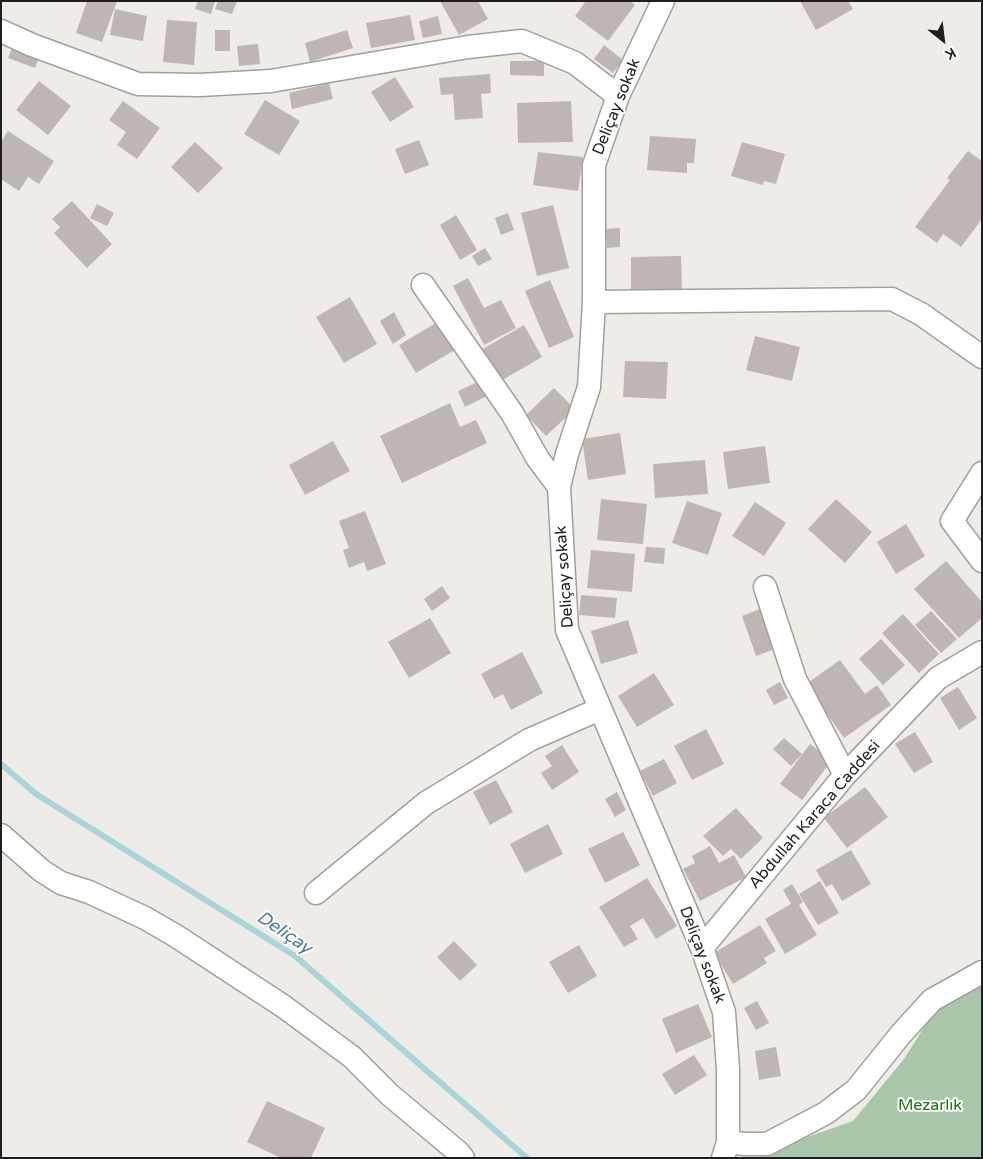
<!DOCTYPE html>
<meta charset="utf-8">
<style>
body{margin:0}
#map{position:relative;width:983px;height:1159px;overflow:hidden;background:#efebe6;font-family:"Varela Round",sans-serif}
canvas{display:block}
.frame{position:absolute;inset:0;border:2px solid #1f1f1f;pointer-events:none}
.north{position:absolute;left:918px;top:15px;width:50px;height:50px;-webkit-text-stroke:4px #fff;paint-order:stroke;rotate:151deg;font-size:14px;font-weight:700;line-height:20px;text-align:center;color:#1f1f1f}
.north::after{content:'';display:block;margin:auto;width:18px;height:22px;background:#1f1f1f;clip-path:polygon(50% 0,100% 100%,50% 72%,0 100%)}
</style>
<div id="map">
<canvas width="983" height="1159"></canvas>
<div class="frame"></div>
<div class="north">K</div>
</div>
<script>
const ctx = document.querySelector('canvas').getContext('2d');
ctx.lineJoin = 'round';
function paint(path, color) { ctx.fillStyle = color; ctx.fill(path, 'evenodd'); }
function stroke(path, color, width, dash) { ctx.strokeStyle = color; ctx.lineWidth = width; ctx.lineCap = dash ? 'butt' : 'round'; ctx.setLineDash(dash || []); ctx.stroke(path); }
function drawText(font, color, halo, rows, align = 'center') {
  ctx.font = font + ' "Varela Round",sans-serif'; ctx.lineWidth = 4; ctx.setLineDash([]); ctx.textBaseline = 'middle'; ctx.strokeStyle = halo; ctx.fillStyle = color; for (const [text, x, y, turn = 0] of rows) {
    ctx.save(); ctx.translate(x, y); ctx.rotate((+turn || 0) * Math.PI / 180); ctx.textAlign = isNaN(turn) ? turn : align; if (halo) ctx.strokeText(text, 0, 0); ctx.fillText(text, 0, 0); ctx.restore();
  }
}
paint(new Path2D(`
 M982 982V1158H765L776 1148 853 1121 904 1059 937 1007Z`), '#a9c6aa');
stroke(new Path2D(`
 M1 764 36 794 295 956 527 1158`), '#a9d4da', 6);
paint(new Path2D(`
 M87 1H117L102 42 76 33Z
 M198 1H215L211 14 195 9Z
 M218 1H237L232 14 215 9Z
 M440 1H478L488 19 459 35Z
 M586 1H630L635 5 608 41 575 16Z
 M800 1H848L853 9 816 30Z
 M115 9 147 16 143 41 110 35Z
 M410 15 415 40 371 48 366 23Z
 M438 16 442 34 423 38 419 21Z
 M167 20 197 22 194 65 163 62Z
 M215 30H230V51H215Z
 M347 30 353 48 310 62 305 43Z
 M258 44 260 64 239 66 237 46Z
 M604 45 623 60 613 73 594 59Z
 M13 46 40 56 35 68 8 58Z
 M510 61H544V76L510 75Z
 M490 74 491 93 481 94 483 118 455 120 453 94 441 95 439 78Z
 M395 77 414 107 390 122 371 92Z
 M39 81 71 106 48 135 16 110Z
 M329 83 333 99 292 109 289 93Z
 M265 100 300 121 279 155 244 134Z
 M123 101 160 128 137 159 117 145 126 132 109 120Z
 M571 101 573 142 518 143 517 103Z
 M8 131 54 161 39 184 28 177 19 191 1 179V142Z
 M650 136 696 139 694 163H687V173L647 170Z
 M419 140 429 165 405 174 395 149Z
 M195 142 223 168 198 193 171 167Z
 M742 142 785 154 776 184 764 181 763 185 731 176Z
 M968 151 982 161V219L961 247 943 234 937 243 915 227 950 180 947 178Z
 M538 152 583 157 578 191 533 185Z
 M72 201 112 244 87 268 54 233 60 227 52 219Z
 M97 204 114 213 107 226 90 218Z
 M553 205 569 268 537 276 521 213Z
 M508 213 514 230 501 235 495 218Z
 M456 215 477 250 460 260 440 225Z
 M620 228V247L607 248 606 229Z
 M485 248 492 259 478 266 472 256Z
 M681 256 682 291H631V257Z
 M468 278 484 308 501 300 516 328 484 345 453 286Z
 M550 280 574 337 549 348 525 291Z
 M350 297 377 344 344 363 316 317Z
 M394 312 406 335 393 344 380 321Z
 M441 320 458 348 416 373 399 345Z
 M524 325 542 357 499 382 481 350Z
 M755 336 800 347 792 381 746 370Z
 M625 361 668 362 666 399 623 397Z
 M482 380 489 395 465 407 458 391Z
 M554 388 575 409 546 436 526 415Z
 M450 403 460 427 476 420 487 443 402 483 380 436Z
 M620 433 626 474 588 480 582 439Z
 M333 441 350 471 305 495 289 465Z
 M765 446 770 483 728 489 723 452Z
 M705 460 708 494 655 498 653 464Z
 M601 499 647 504 643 544 597 540Z
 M836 499 872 532 845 563 808 529Z
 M687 501 722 513 708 555 672 543Z
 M755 502 786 523 764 556 732 536Z
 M365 511 386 564 367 571 364 562 349 568 343 550 349 548 339 521Z
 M906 524 925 556 896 574 877 542Z
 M646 547 665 548 664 564 644 562Z
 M591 550 635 554 632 592 587 588Z
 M946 561 982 602V618L959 638 914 589Z
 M442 586 450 598 432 611 424 599Z
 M581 595 617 598 615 618 579 615Z
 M760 609 775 649 756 656 742 616Z
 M931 611 957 639 941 653 915 625Z
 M903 614 939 654 919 673 882 633Z
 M430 618 451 653 409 678 388 642Z
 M628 620 638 653 601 664 591 631Z
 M881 639 905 665 883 685 859 659Z
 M522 652 543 693 511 710 503 694 494 699 481 674Z
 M840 660 865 694 877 685 891 705 844 738 806 684Z
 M654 673 674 705 637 727 618 696Z
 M780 682 788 698 774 705 766 690Z
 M958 687 977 718 959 730 940 698Z
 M706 729 724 764 692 780 674 746Z
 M915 732 933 762 914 773 895 744Z
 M784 738 802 754 791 766 773 749Z
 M810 744 832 760 802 800 780 784Z
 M562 745 579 772 552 790 541 773 552 766 545 756Z
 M664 759 677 783 653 796 640 771Z
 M496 780 513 812 490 825 473 792Z
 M865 787 888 817 847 848 824 818Z
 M617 792 626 810 615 817 605 799Z
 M736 808 763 838 741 859 731 849 723 856 703 836Z
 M548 824 563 854 525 873 510 844Z
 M623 832 640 865 605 883 588 849Z
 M710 846 719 863 734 855 746 877 700 901 683 869 695 863 692 856Z
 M851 850 871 884 842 901 832 884 826 887 816 870Z
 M647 878 677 926 656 939 643 918 630 926 638 939 624 947 599 907Z
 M820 881 839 913 818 925 799 894Z
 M792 884 803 902 799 905 817 935 785 954 765 919 791 904 783 890Z
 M760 925 776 951 764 958 767 963 733 984 714 953Z
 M454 941 477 965 460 981 437 957Z
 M579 945 597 976 568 993 549 962Z
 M757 1001 769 1023 756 1030 744 1008Z
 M698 1004 712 1037 676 1053 662 1019Z
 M776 1047 781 1076 759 1080 755 1051Z
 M694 1055 707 1075 675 1095 662 1074Z
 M267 1101 325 1128 311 1158H281L247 1142Z`), '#bfb6b3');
const street = new Path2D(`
 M663 1 618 96 594 165V302L589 387 567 454 559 487 567 630 702 948 724 1012 728 1069V1142L723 1158
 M1 31 32 45 138 84 200 85 271 81 468 47 522 41 575 63 618 96
 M423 285 512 413 538 459 559 487
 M594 302 892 299 921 314 982 357
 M982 473 952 521 982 561
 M765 587 795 679 845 775
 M1 835 42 871 61 883 89 892 145 918 176 936 283 1006 352 1057 390 1095 458 1152 463 1158
 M316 893 426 803 529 740 600 709
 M702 948 845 775 938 678 982 652
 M728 1142 745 1144H767L826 1113 856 1090 901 1034 932 1000 982 972`);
stroke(street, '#a0a0a0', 25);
stroke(street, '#fff', 22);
drawText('16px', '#1f1f1f', '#fff', [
 ["Deliçay sokak",617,107,-68],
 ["Deliçay sokak",565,577,-94],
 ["Abdullah Karaca Caddesi",815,815,-49],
 ["Deliçay sokak",702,955,69]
]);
drawText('16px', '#167713', '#fff', [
 ["Mezarlık",930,1106]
]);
drawText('italic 18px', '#4b7b9a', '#fff', [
 ["Deliçay",284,933,34]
]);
</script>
